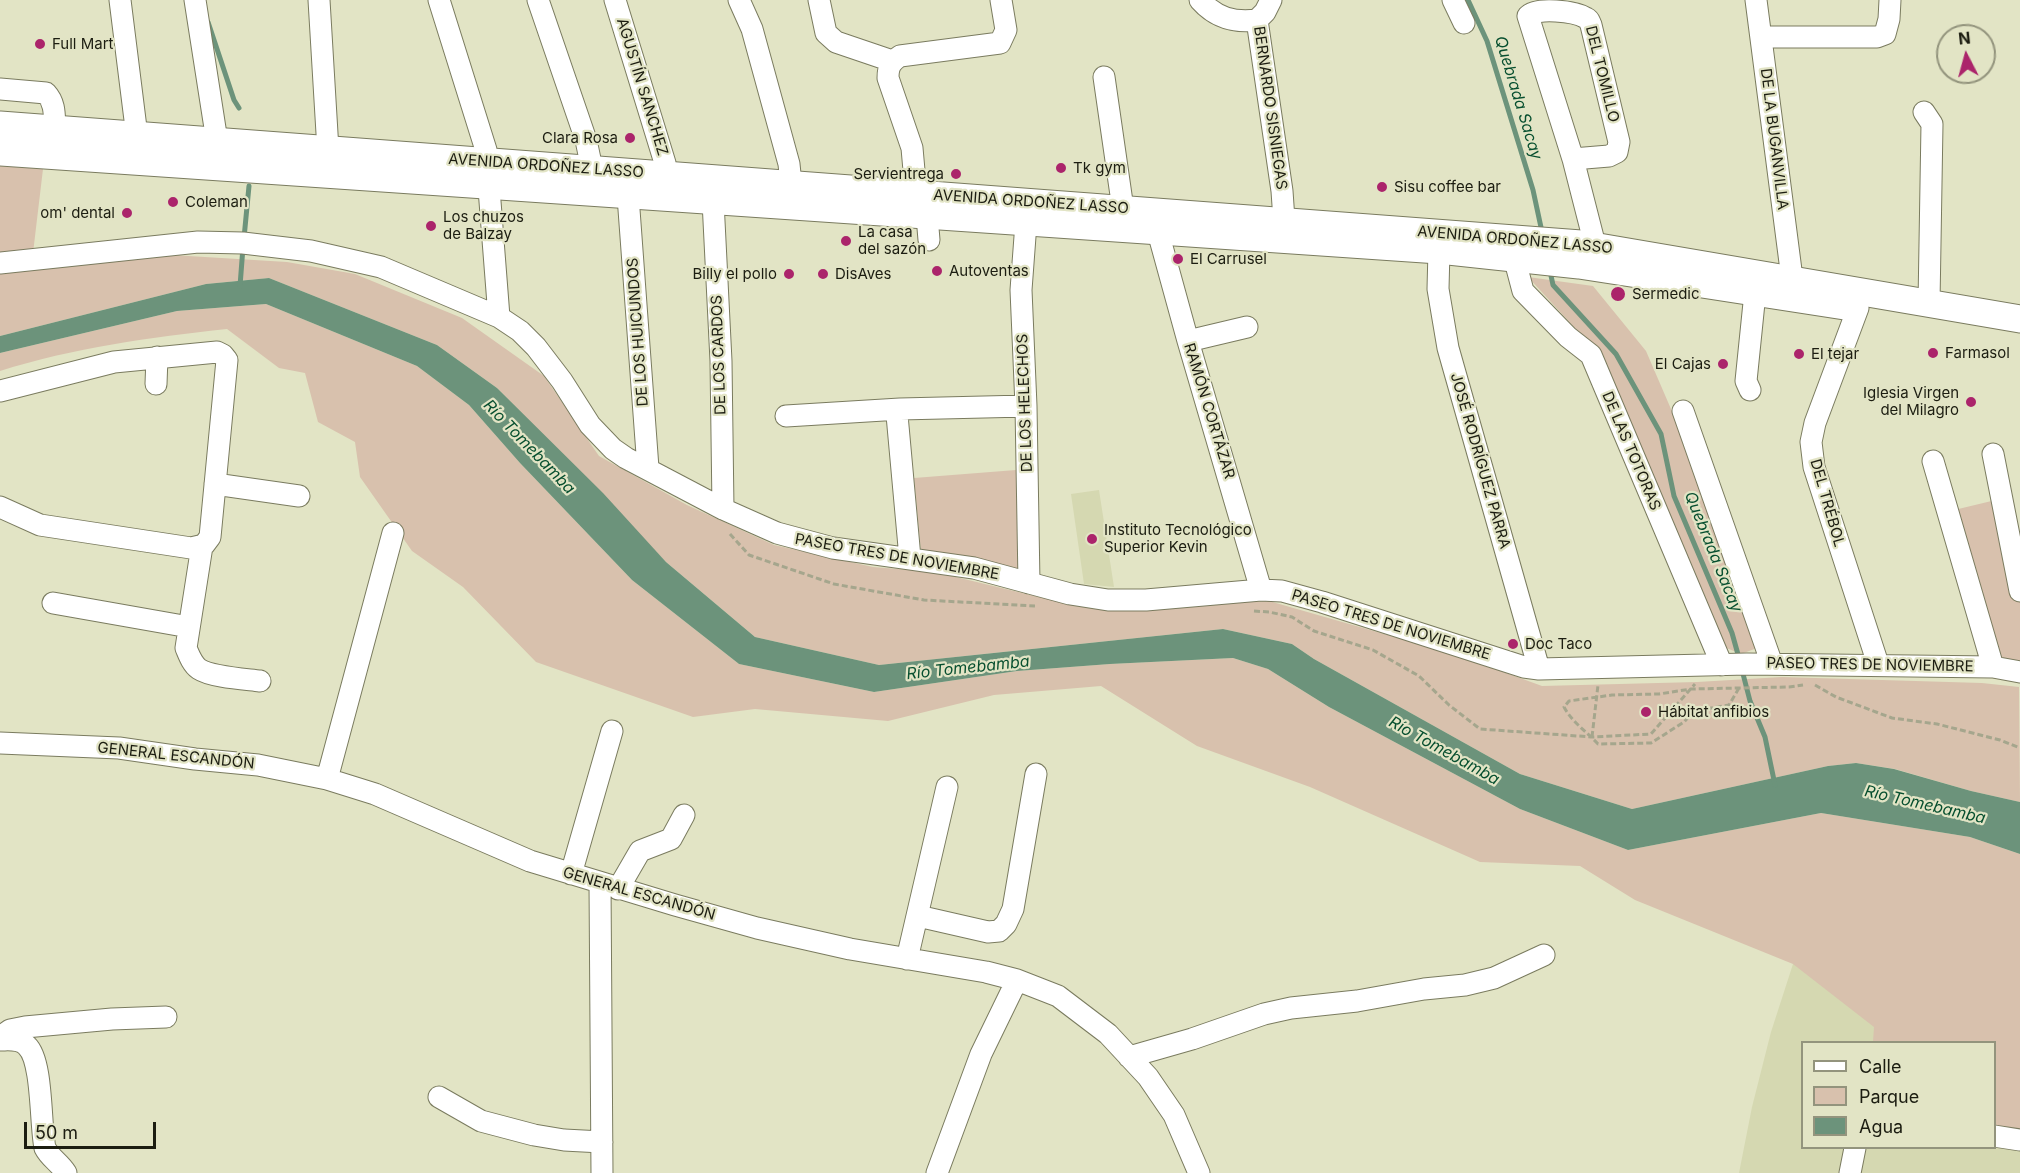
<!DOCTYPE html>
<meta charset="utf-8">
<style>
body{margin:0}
#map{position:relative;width:2020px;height:1173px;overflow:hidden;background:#e2e4c5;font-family:Inter,sans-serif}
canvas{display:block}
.legend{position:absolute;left:1801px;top:1041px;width:195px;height:108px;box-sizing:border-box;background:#e2e4c5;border:2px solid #93947d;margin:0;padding:8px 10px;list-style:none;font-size:18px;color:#1c1d11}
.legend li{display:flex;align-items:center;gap:12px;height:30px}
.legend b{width:30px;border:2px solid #93947d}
.north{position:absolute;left:1936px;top:24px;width:60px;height:60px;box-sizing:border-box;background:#e2e4c5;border:2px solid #93947d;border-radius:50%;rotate:354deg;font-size:16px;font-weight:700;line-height:24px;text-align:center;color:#1c1d11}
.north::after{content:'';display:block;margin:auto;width:21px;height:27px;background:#ab246b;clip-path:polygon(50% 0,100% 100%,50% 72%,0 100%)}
.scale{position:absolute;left:24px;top:1122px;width:132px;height:27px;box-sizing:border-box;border:3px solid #1c1d11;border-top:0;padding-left:8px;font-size:18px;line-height:21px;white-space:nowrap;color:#1c1d11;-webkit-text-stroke:4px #e2e4c5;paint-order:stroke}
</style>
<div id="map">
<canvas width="2020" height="1173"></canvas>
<ul class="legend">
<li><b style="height:8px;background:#fff"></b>Calle</li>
<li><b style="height:16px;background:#d8c1ad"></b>Parque</li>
<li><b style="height:16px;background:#6c937b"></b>Agua</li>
</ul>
<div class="north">N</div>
<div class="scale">50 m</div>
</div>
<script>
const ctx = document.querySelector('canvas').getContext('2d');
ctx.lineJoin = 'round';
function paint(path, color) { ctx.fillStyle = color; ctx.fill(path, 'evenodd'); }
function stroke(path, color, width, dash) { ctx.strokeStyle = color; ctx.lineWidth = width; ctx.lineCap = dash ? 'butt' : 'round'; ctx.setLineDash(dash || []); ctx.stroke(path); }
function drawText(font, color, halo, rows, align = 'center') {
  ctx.font = font + ' Inter,sans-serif'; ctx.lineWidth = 4.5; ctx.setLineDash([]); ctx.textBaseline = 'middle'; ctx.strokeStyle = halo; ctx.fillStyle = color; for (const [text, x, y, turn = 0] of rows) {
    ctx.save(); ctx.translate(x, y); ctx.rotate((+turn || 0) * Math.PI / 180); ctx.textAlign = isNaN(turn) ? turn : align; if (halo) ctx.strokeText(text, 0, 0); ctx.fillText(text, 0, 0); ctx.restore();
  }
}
paint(new Path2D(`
 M1099 490 1114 587 1084 584 1071 494Z
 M2020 854V1173H1739L1752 1107 1771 1032 1793 964ZM1802 1042H1994V1148H1802Z`), '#d5d8b1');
paint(new Path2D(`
 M0 166 43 169 33 253H0Z
 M172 255 287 262 355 274 462 318 544 376 599 456 687 505 774 545 873 567 935 572 1064 603 1110 608 1269 601 1454 654 1542 686 1697 682 1782 677 1982 683 2019 687 2020 802 1971 791 1895 769 1856 763 1828 766 1632 809 1520 774 1314 659 1292 644 1223 629 879 665 755 637 666 562 497 388 437 345 269 278 206 284 0 336V272Z
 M1528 277 1593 286 1646 351 1677 423 1757 648 1741 654 1724 647 1596 351Z
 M266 304 417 366 469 405 520 463 632 580 739 664 874 692 1017 671 1110 664 1233 658 1268 669 1329 707 1520 809 1628 850 1821 813 1970 837 2020 854V1137L1995 1134 1994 1042H1873L1874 1027 1793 964 1635 900 1580 866 1480 862 1310 787 1197 746 1101 686 994 695 888 721 755 709 693 717 536 662 463 587 412 551 360 477 355 442 318 422 305 373 279 368 227 329C151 337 73 348 0 371V353L177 311Z
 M1016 470 1020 574 921 552 914 478Z
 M2004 498 2020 556V664L1991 655 1950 511Z`), '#d8c1ad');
paint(new Path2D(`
 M269 278 437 345 497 388 603 493 666 562 755 637 879 665 1223 629 1292 644 1314 659 1520 774 1632 809 1828 766 1856 763 1894 769 1971 791 2020 802V854L1970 837 1821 813 1628 850 1520 809 1329 707 1268 669 1233 658 1110 664 1017 671 874 692 739 664 632 580 520 463 469 405 417 366 266 304 177 311 0 353V336L206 284Z`), '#6c937b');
stroke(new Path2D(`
 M1468 0 1487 41 1533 190 1542 232
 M208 22 234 100 239 108
 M244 238 249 186
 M1550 271 1553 285 1616 354 1661 434 1674 496 1732 633 1739 658
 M240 286 243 247
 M1742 670 1750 701 1765 737 1775 785`), '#6c937b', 5);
const minor = new Path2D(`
 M120 0 137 136
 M195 0 217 141
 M319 0 328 150
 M439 0 486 150 499 317
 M538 0 586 140 592 169
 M615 0 665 163 666 175
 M739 0 752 29 789 164 791 184
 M819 0 826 33 836 42 892 61
 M1200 0C1216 18 1234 23 1257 20
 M1453 0 1464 23
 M1756 0 1792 278
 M1257 20 1282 191 1284 220
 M1257 20 1265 12 1271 0
 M1761 37H1877L1885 34 1889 19 1890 0
 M1104 77 1123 209
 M0 89 46 93C56 104 54 116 55 130
 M1924 112 1932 124 1929 303
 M1573 159 1609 156 1617 152 1619 142 1591 25C1589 21 1590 20 1586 18 1575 11 1536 7 1528 16L1573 159 1595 245
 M916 193 912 148 888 78C888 66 891 62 900 56L1000 43 1006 30 1001 0
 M628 196 648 468
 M713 201 721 361 723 509
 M927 216 929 240
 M1026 223 1021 290 1026 406 1029 583
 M1158 232 1188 341 1261 590
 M1439 250 1438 289 1448 348 1539 669
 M1514 257 1523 291 1568 337 1591 355 1722 665
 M0 263 198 242 243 243 311 251 381 267 499 317 520 331 536 347 562 381 590 425 613 449 626 458 723 509 777 533 833 548 974 568 1070 594 1108 600H1146L1261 590 1282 591 1322 602 1524 667 1539 669 1747 664 1993 667 2020 672
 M1858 308 1815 423 1811 442 1814 467 1878 664
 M1188 341 1247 327
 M156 384 157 357
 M1750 390 1746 381 1755 293
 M0 391 114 362 217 352 223 355 227 360 210 537 204 545 191 548 40 525 0 507
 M1683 411 1772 664
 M786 416 900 409
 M1993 454 2020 591
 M1933 461 1993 667
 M215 484 299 496
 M202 546 186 648C189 655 192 664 199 669 211 677 244 679 260 681
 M910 558 897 415 900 409 1026 406
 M53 603 189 627
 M0 743 119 748 195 759 258 765 327 779 375 794 530 861 675 905 757 928 850 949 986 972 1017 980 1058 996 1108 1034 1148 1077 1174 1115 1199 1173
 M327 779 393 533
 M571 874 612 731
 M600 883 602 1173
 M618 889 640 851 671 839 684 815
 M918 916 988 932 999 931 1006 924 1013 909 1036 774
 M907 959 947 787
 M0 1037 10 1030 25 1027 112 1019 166 1017
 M0 1040C9 1040 20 1038 27 1046 43 1061 40 1125 45 1148 50 1158 60 1163 66 1173
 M1129 1057 1192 1039 1264 1014 1291 1008 1357 1001 1424 989 1465 985 1494 978 1544 955
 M439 1097 481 1121 534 1135 564 1140 602 1142
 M1994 1136 2020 1140
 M937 1173 981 1054 1017 980
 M1850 1173 1855 1148`);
const major = new Path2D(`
 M0 125 1581 244 2020 319
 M0 152 1439 250 1579 265 1851 307`);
stroke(minor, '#7a7b5f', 23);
stroke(major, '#7a7b5f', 29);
stroke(new Path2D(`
 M730 534 749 555 834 584 924 600 1035 606
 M1254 611 1269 612 1292 617 1314 631 1373 650 1419 676 1449 705 1480 729 1592 737 1651 734 1695 684
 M1815 685 1836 697 1892 718 1937 724 2000 740 2020 748
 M1739 688 1729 705 1694 711 1684 722 1651 743 1598 744C1587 732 1572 722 1564 707L1569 701 1612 695 1659 694 1691 689 1789 687 1803 685
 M1592 737 1598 685`), '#a5a68d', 3, [6, 3]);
stroke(minor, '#fff', 21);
stroke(major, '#fff', 27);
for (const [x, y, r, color] of [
 [40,44,6,"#ab246b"],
 [630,138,6,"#ab246b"],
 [1061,168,6,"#ab246b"],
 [956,174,6,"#ab246b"],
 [1382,187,6,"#ab246b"],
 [173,202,6,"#ab246b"],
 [127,213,6,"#ab246b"],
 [431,226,6,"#ab246b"],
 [846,241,6,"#ab246b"],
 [1178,259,6,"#ab246b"],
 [937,271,6,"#ab246b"],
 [789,274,6,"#ab246b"],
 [823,274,6,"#ab246b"],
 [1618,294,8,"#ab246b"],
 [1933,353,6,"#ab246b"],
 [1799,354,6,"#ab246b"],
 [1723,364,6,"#ab246b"],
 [1971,402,6,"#ab246b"],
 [1092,539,6,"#ab246b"],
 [1513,644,6,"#ab246b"],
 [1646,712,6,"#ab246b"]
]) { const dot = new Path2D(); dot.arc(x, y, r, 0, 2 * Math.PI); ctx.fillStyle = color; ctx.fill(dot); stroke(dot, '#e2e4c5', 2); }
drawText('15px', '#1c1d11', '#e2e4c5', [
 ["Full Mart",52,44],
 ["Clara Rosa",618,138,"right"],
 ["Tk gym",1073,168],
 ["Servientrega",944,174,"right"],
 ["Sisu coffee bar",1394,187],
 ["Coleman",185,202],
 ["om' dental",115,213,"right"],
 ["Los chuzos",443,217],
 ["de Balzay",443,234],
 ["La casa",858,232],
 ["del sazón",858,249],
 ["El Carrusel",1190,259],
 ["Autoventas",949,271],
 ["Billy el pollo",777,274,"right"],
 ["DisAves",835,274],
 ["Sermedic",1632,294],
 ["Farmasol",1945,353],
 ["El tejar",1811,354],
 ["El Cajas",1711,364,"right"],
 ["Iglesia Virgen",1959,393,"right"],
 ["del Milagro",1959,410,"right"],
 ["Instituto Tecnológico",1104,530],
 ["Superior Kevin",1104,547],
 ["Doc Taco",1525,644],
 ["Hábitat anfibios",1658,712]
], 'left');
drawText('15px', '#1c1d11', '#e2e4c5', [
 ["DEL TOMILLO",1602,74,76],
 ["AGUSTÍN SANCHEZ",642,87,73],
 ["BERNARDO SISNIEGAS",1270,108,82],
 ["DE LA BUGANVILLA",1774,139,83],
 ["AVENIDA ORDOÑEZ LASSO",546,166,4],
 ["AVENIDA ORDOÑEZ LASSO",1031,202,4],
 ["AVENIDA ORDOÑEZ LASSO",1515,240,5],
 ["DE LOS HUICUNDOS",638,332,-94],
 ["DE LOS CARDOS",719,355,-92],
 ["DE LOS HELECHOS",1025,403,-92],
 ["RAMÓN CORTÁZAR",1209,411,73],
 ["DE LAS TOTORAS",1631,451,67],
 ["JOSÉ RODRÍGUEZ PARRA",1480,461,74],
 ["DEL TRÉBOL",1827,503,74],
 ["PASEO TRES DE NOVIEMBRE",897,557,10],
 ["PASEO TRES DE NOVIEMBRE",1391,625,17],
 ["PASEO TRES DE NOVIEMBRE",1870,665,1],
 ["GENERAL ESCANDÓN",176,756,6],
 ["GENERAL ESCANDÓN",639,894,16]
]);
drawText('italic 16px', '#074f2f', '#e2e4c5', [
 ["Quebrada Sacay",1518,98,73],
 ["Río Tomebamba",529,447,46],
 ["Quebrada Sacay",1713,552,68],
 ["Río Tomebamba",968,668,-6],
 ["Río Tomebamba",1444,751,29],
 ["Río Tomebamba",1925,805,13]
]);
</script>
